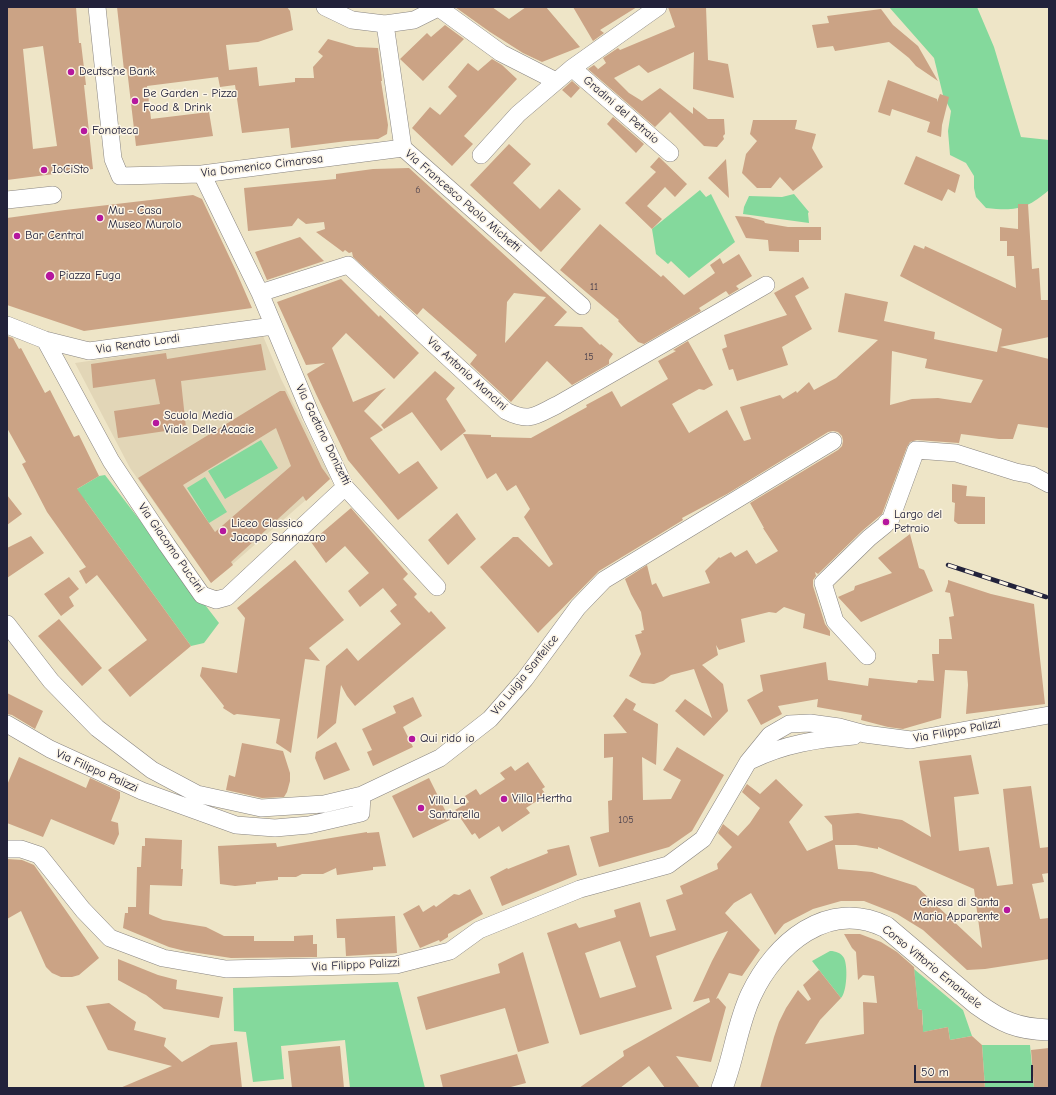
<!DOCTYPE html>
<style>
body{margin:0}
#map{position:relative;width:1056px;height:1095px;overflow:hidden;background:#eee5c7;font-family:"Comic Neue",sans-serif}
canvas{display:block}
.frame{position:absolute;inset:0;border:8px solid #22223b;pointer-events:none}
.scale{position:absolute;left:914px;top:1065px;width:119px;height:18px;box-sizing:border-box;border:2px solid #22223b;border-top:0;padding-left:5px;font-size:12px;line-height:14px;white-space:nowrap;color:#22223b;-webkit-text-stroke:3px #fcf5e5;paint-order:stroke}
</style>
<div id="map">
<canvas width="1056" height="1095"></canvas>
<div class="frame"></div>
<div class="scale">50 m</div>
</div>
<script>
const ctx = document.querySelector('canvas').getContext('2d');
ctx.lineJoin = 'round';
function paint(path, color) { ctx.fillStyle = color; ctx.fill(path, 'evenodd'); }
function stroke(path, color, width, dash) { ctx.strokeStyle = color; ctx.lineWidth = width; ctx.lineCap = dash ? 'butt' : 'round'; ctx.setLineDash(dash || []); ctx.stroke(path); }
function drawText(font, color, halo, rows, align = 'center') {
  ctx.font = font + ' "Comic Neue",sans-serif'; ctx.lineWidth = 3; ctx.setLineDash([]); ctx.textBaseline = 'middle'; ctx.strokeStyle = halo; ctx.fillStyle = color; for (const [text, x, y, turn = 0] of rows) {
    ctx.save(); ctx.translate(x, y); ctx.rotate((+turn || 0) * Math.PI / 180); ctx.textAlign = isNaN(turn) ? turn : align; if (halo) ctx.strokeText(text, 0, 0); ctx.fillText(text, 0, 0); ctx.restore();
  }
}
paint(new Path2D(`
 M263 336 281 379 331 478 211 583 130 468 75 363Z`), '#e2d6b7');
paint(new Path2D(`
 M889 7H977L994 47 1021 137 1049 140V190C1026 210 1015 211 986 208L976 197 974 188V176L966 163 950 155 948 131 951 111 943 95 934 58Z
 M700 190 706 197 711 194 735 242 689 278 671 261 668 264 656 254 652 229Z
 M794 194 809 212 808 213 809 223 743 214 744 207 749 196 782 197Z
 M261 440 278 468 225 499 208 471Z
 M105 475 219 623 204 643 191 646 85 500 45 508 99 476Z
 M205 477 227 512 209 523 187 488Z
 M830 951C836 951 841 953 844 958 848 966 847 992 841 998L812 961Z
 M914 969 963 1010 972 1036 950 1040 948 1027 919 1033 923 1024 922 1010 918 1009Z
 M398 982 425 1088H350L345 1040 281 1046 284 1079 253 1082 246 1032 234 1031 233 988Z
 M982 1045H1030L1034 1088H985Z`), '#84d99c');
paint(new Path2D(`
 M7 7H76L79 43H81L86 85H84L93 169 7 180ZM43 46 57 146 33 149 23 49Z
 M117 7H287L290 11 293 30 258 42 226 45 229 70 257 67 259 86 295 82V78H314L313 67 323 56 318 52 328 39 356 47 378 48 382 81H381L388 125 387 134 378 139 347 141 291 148 289 128 242 133 235 85 220 87 218 77 147 86 151 119 209 112 213 136 136 146 127 69 124 70Z
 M455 7H492L509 19 526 7H546L580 47 542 62 523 53 490 32Z
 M573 7H637L600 30 604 33 593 41Z
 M668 7H706L708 60 728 64 734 98 693 89 694 52 648 73 639 65 614 78 629 93 642 101 660 88 693 114V107L708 119H724L725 134 723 136 724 139 717 147 704 146 670 112 655 127 588 69 594 65 598 69 597 70 606 63 603 58 618 48 620 50 675 27Z
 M881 9 893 25 918 46 938 81 916 66 909 58 889 42 835 51 833 46 817 48 812 25 829 23 827 16Z
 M445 25 464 39 423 81 400 59 427 33 431 37Z
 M492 59 502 65 517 79 464 136 473 144 452 166 412 128 430 107 440 115 457 96 448 87 468 63 478 71Z
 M888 80 937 99V102L940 94 949 97 942 125 941 137 927 132 930 122 892 109 890 116 878 112Z
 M572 81 580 88 571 98 562 90Z
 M613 117 644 144 636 153 607 124Z
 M753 120H797L795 129 816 134 812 148 823 167 793 191 780 177 771 188H757L742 173 746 154 757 141 750 134Z
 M509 144 531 164 513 183 540 209 559 189 581 209 541 252 470 185Z
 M916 156 960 175 955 193 948 189 942 201 904 184Z
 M659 157 687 184 675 197 665 187 647 206 662 219 652 229 625 203 656 172 650 167Z
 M726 159 729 198 708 178Z
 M409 168 567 312 554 326 582 327 600 345 601 344 613 354 609 360V364L572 385 547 361 511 402 470 364 477 355 423 308 417 315 353 257 352 252 349 253 345 250 343 252 316 232 325 229 324 222 306 224 298 218 292 226 248 231 244 188 336 179V174L373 169ZM514 293 546 297 505 343 507 302Z
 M193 195 202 199 236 271 252 308 84 331 7 305V218L65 210Z
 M1018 204H1028L1032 269 1039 268 1041 300H1049V337L1000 347 1049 359V428L1018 424 1013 439H999L961 434 959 443 917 440 910 442 907 447 882 514 862 531 818 574 815 572 816 576 813 580V586L825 624 830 631V636L803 628 805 614 784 607 776 613 769 612 741 619 745 642 719 650 716 645 718 655 702 665 723 684 728 711 704 736 675 711 685 699 712 718 694 669 671 675 663 681 654 684 642 683 629 676 641 654 635 635 642 633 641 631 644 630 641 612 631 594 625 579 647 565 652 585 656 583 663 597 710 583 705 571 719 557 720 558 731 552 735 557 747 550 756 564 778 551 763 528H764L750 503 838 450 842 446 843 441 842 436 838 432 833 431 828 432 727 494 682 518 683 520 599 571 538 633 480 567 513 537H518L549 567 553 564 524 517 530 509 516 485 507 491 496 473 487 479 463 434 491 435V437L531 438 587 407 586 405 612 391 621 407 668 379 658 361 676 351 673 350 688 341 713 385 704 390 699 389 672 404 689 433 727 410 744 441 751 439 740 407 780 395 783 399 796 391 797 393 809 382 814 390 836 378 878 340 838 332 845 293 888 302 884 321 935 332 934 339 997 352 1002 329 900 276 914 245 924 249 925 246 1016 288 1014 256H1007V241H1000V227L1018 229ZM892 351 927 359 925 368 983 380 971 403 938 398 912 399 890 405Z
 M735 216 749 217 764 221 765 223 788 227H821V240H799V252L769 251 768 240 746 238Z
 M600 224 661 277 663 275 684 295 715 273 710 265 720 258 723 264 739 254 752 276 736 286 739 289 729 295 726 291 699 308 701 311 644 344 638 342 618 321 619 320 560 270Z
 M300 237 324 261 267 280 255 252Z
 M803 277 809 288 795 296 812 329 782 347 788 365 737 381 733 369 729 370 722 349 727 347 724 335 787 315 774 293Z
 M341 279 379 317 380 315 419 353 394 379 346 333 332 348 353 402 386 388 364 411 383 430 370 438 399 474 418 461 438 488 398 520 348 460 316 394 307 374 325 363 306 365 277 302Z
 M7 336 13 338 19 349 21 348 45 393 50 390 74 437 79 435 99 476 77 489 191 646 130 697 108 670 147 640 97 575 86 584 79 571 86 567 47 512 22 464 26 462 7 428Z
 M261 344 266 370 181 381 186 428 118 438 114 411 160 404 155 379 93 388 91 364 166 353 167 359Z
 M435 371 455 388 446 399 466 431 441 451 412 412 384 429 381 425Z
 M280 391H285L322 468 330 479 306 501 303 496 231 562 233 565 211 583 138 478ZM276 428 291 466 215 532 183 485Z
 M952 484 967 486 966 496 985 497V524H958L954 521 955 503 952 502Z
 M7 495 22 514 7 525Z
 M351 508 408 574 403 579 417 594 414 597 429 613 431 611 446 628 355 706 347 696 341 685 336 723 317 739 326 666 347 648 358 661 401 624 390 611 397 605 383 588 360 607 348 591 369 573 345 546 326 563 311 542Z
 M457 513 476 539 448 565 428 540Z
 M910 534 919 568 924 570 933 591 861 622 838 597 854 590 855 586 892 573 878 558Z
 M31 536 44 553 7 578V548Z
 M295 560 344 620 309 648 320 661 305 659 291 753 276 743 280 719 237 714 234 715 223 708 224 706 200 676 202 667 237 673 245 618 237 608Z
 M69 577 79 589 69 597 74 606 61 616 44 594Z
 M948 580 991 594 1034 604 1045 704 966 714 968 685 967 671 945 670 941 718 903 729 888 727 861 720 862 715 817 707 818 699 778 706 782 714 761 725 747 700 763 691 760 675 826 662 828 680 868 686 869 678 917 683 918 680 934 681 932 654H939V639H952L949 617 954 616 950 593 945 592 948 583Z
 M59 619 102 668 82 686 38 636Z
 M7 693 43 711 35 729 12 715 7 714Z
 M413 697 422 716 403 727 413 747 373 766 367 752 372 750 362 729 396 713 393 706Z
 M626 698 636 704 633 710 658 724 656 765 642 757 643 800 671 799 681 780 663 770 677 747 724 775 692 831 669 847 599 867 590 837 609 832 608 801 612 800 613 757 604 758V734L627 733 613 716Z
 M336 742 350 770 324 780 315 758 316 752Z
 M242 743 283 751 290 773V781L287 792 284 797 262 798 226 790 229 775 235 777Z
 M971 755 979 794 954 797 959 851 989 847 997 886 1013 884 1003 789 1031 786 1040 848 1049 847V873L1042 874 1044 882 1032 884 1040 919 1049 918V959L985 969 967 970 923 930 897 914 864 901H841L813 909 784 924 775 935 751 893 734 903 725 913 760 950 742 976 729 973 716 999 718 998 726 1007 711 1062 676 1056 700 1088H665L649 1066 620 1088H579L624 1056 623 1051 710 1002 709 998 693 1002 712 961 728 931 656 956 672 1009 580 1035 547 933 576 923 579 928 616 917 614 910 640 902 650 937 676 930 666 900 683 894 680 886 718 869 717 864 732 847 718 833 723 824 738 836 750 823 760 808 742 792 747 784 760 794 776 779 803 805 789 822 807 851 833 840 832 825 824 816 858 813 902 820 931 837 919 761ZM835 845H856L878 849V847L974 889 982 948 916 886 872 872 838 869ZM620 941 636 987 600 998 585 953Z
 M19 757 86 788 90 778 120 792V798L111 821 118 823 119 834 114 845 51 819 43 837 7 823V785Z
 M528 762 545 787 542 789 546 795 526 808 530 813 502 832 499 826 479 839 475 833 472 835 455 810 469 802 465 796 476 789 480 795 505 779 500 773 511 766 515 771Z
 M429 778 450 820 413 838 392 796Z
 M367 832V833L379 832 386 866 373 867V870L337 875 336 868 323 874H302L296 877H278V880L256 882V884L235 886 220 884 218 846 276 843 277 847Z
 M145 838 182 840 181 869H183L182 886 150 885 149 914 163 920 206 927 224 936H254V941H294V936L313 935V944H317V957L231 958 185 951 169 947 123 928 125 913H128V907H136L137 867H141L142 846H145Z
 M569 845 577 875 502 906 490 877 507 868 508 869 548 853 547 850Z
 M7 859 22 860 34 865 99 958 79 975 72 977H61L52 973 46 967 21 911 7 919Z
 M470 889 483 914 448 934V937L440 942 439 940 420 948 403 914 419 905 423 912 434 905 436 907 454 894 459 895Z
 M395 916 397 953 346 956 345 938H337L336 919Z
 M844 934H860L881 942 897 952 914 967 918 1009 922 1010 923 1032 948 1027 950 1040 972 1036 982 1045 985 1088H760L774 1037 779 1022 786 1008 798 990 808 1001 811 999 803 985 819 970 841 998 820 1020 805 1044 864 1034 863 1002 877 1003 874 976 863 975 858 980 856 952 852 948Z
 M523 952 549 1043 518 1052 505 1008 426 1030 417 997 500 973 498 964Z
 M118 959 158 975 177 980 176 989 223 997 219 1018 164 1009 146 995 142 993 118 980Z
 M109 1003 136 1022 134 1030 166 1038 164 1046 182 1062 211 1045 237 1042 242 1088H120L172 1066 108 1050 86 1006Z
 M340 1046 344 1088H292L288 1051Z
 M1049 1048V1088H1034L1031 1050Z
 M517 1054 526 1083 507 1088H443L440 1075Z`), '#cba385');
const minor = new Path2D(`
 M97 7 113 159 120 176 202 174 403 148
 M325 7 352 20 385 24 414 20 440 7
 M439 8 501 53 556 81
 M385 24 403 148 582 306
 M572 68 670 153
 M481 155 518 114 572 68 658 7
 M202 174 260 293 311 415 345 487 437 587
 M7 200 53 195
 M260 293 348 265 506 411C530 423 536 415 557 405L766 285
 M7 325 45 340 89 351 273 326
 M45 340 111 461 167 545 202 595 216 600 227 597 345 487
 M7 624 51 681 97 728 152 770 197 794 261 808 324 804 362 795 440 758 490 719 525 679 578 607 604 580 833 441
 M867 656 835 621 823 583 869 538 885 525 887 522 890 521 916 450 956 453 1016 472 1032 475 1049 484
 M7 724 50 749 142 791 236 825 275 828 309 825 361 813 362 795
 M752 760C784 744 818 739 854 736
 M7 849H21L39 855 83 910 110 938 163 958 226 969 396 965 450 951 479 930 580 889 668 865 703 839 748 762 770 735 789 724 810 723 839 727 865 734 911 740 1049 715`);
const major = new Path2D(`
 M722 1088C734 1058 737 1025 751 995 775 944 828 898 886 927L977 1004C1002 1022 1017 1029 1049 1030`);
stroke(minor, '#888481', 18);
stroke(major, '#888481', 22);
stroke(minor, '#fff', 17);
stroke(major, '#fff', 21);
const rail = new Path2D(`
 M948 565 1046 597`);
stroke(rail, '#22223b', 4.5);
stroke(rail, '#fcf5e5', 3, [9]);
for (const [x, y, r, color] of [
 [71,72,4,"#b5179e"],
 [135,101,4,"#b5179e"],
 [84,131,4,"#b5179e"],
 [44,170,4,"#b5179e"],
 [100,218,4,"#b5179e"],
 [17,236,4,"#b5179e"],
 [50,276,5,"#b5179e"],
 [156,423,4,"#b5179e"],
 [886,522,4,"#b5179e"],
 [223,531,4,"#b5179e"],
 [412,739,4,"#b5179e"],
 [504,799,4,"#b5179e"],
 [421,808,4,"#b5179e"],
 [1007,910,4,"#b5179e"]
]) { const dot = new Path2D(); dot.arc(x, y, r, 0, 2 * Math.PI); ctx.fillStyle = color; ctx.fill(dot); stroke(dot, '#fcf5e5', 1.5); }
drawText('10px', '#4c424e', null, [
 ["6",418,190],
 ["11",594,287],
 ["15",589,357],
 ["105",626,820]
]);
drawText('12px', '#22223b', '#fcf5e5', [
 ["Deutsche Bank",79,72],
 ["Be Garden - Pizza",143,94],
 ["Food & Drink",143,108],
 ["Fonoteca",92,131],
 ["IoCiSto",52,170],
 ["Mu - Casa",108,211],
 ["Museo Murolo",108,225],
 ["Bar Central",25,236],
 ["Piazza Fuga",59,276],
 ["Scuola Media",164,416],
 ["Viale Delle Acacie",164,430],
 ["Largo del",894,515],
 ["Petraio",894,529],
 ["Liceo Classico",231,524],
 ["Jacopo Sannazaro",231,538],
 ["Qui rido io",420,739],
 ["Villa Hertha",512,799],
 ["Villa La",429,801],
 ["Santarella",429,815],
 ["Chiesa di Santa",999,903,"right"],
 ["Maria Apparente",999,917,"right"]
], 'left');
drawText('12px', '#22223b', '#fcf5e5', [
 ["Gradini del Petraio",621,110,41],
 ["Via Domenico Cimarosa",262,166,-7],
 ["Via Francesco Paolo Michetti",463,201,41],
 ["Via Renato Lordi",138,344,-8],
 ["Via Antonio Mancini",467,374,42],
 ["Via Gaetano Donizetti",323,435,64],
 ["Via Giacomo Puccini",171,548,55],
 ["Via Luigia Sanfelice",525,675,-51],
 ["Via Filippo Palizzi",957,731,-10],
 ["Via Filippo Palizzi",97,771,24],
 ["Via Filippo Palizzi",356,965,-3],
 ["Corso Vittorio Emanuele",932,967,39]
]);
</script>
